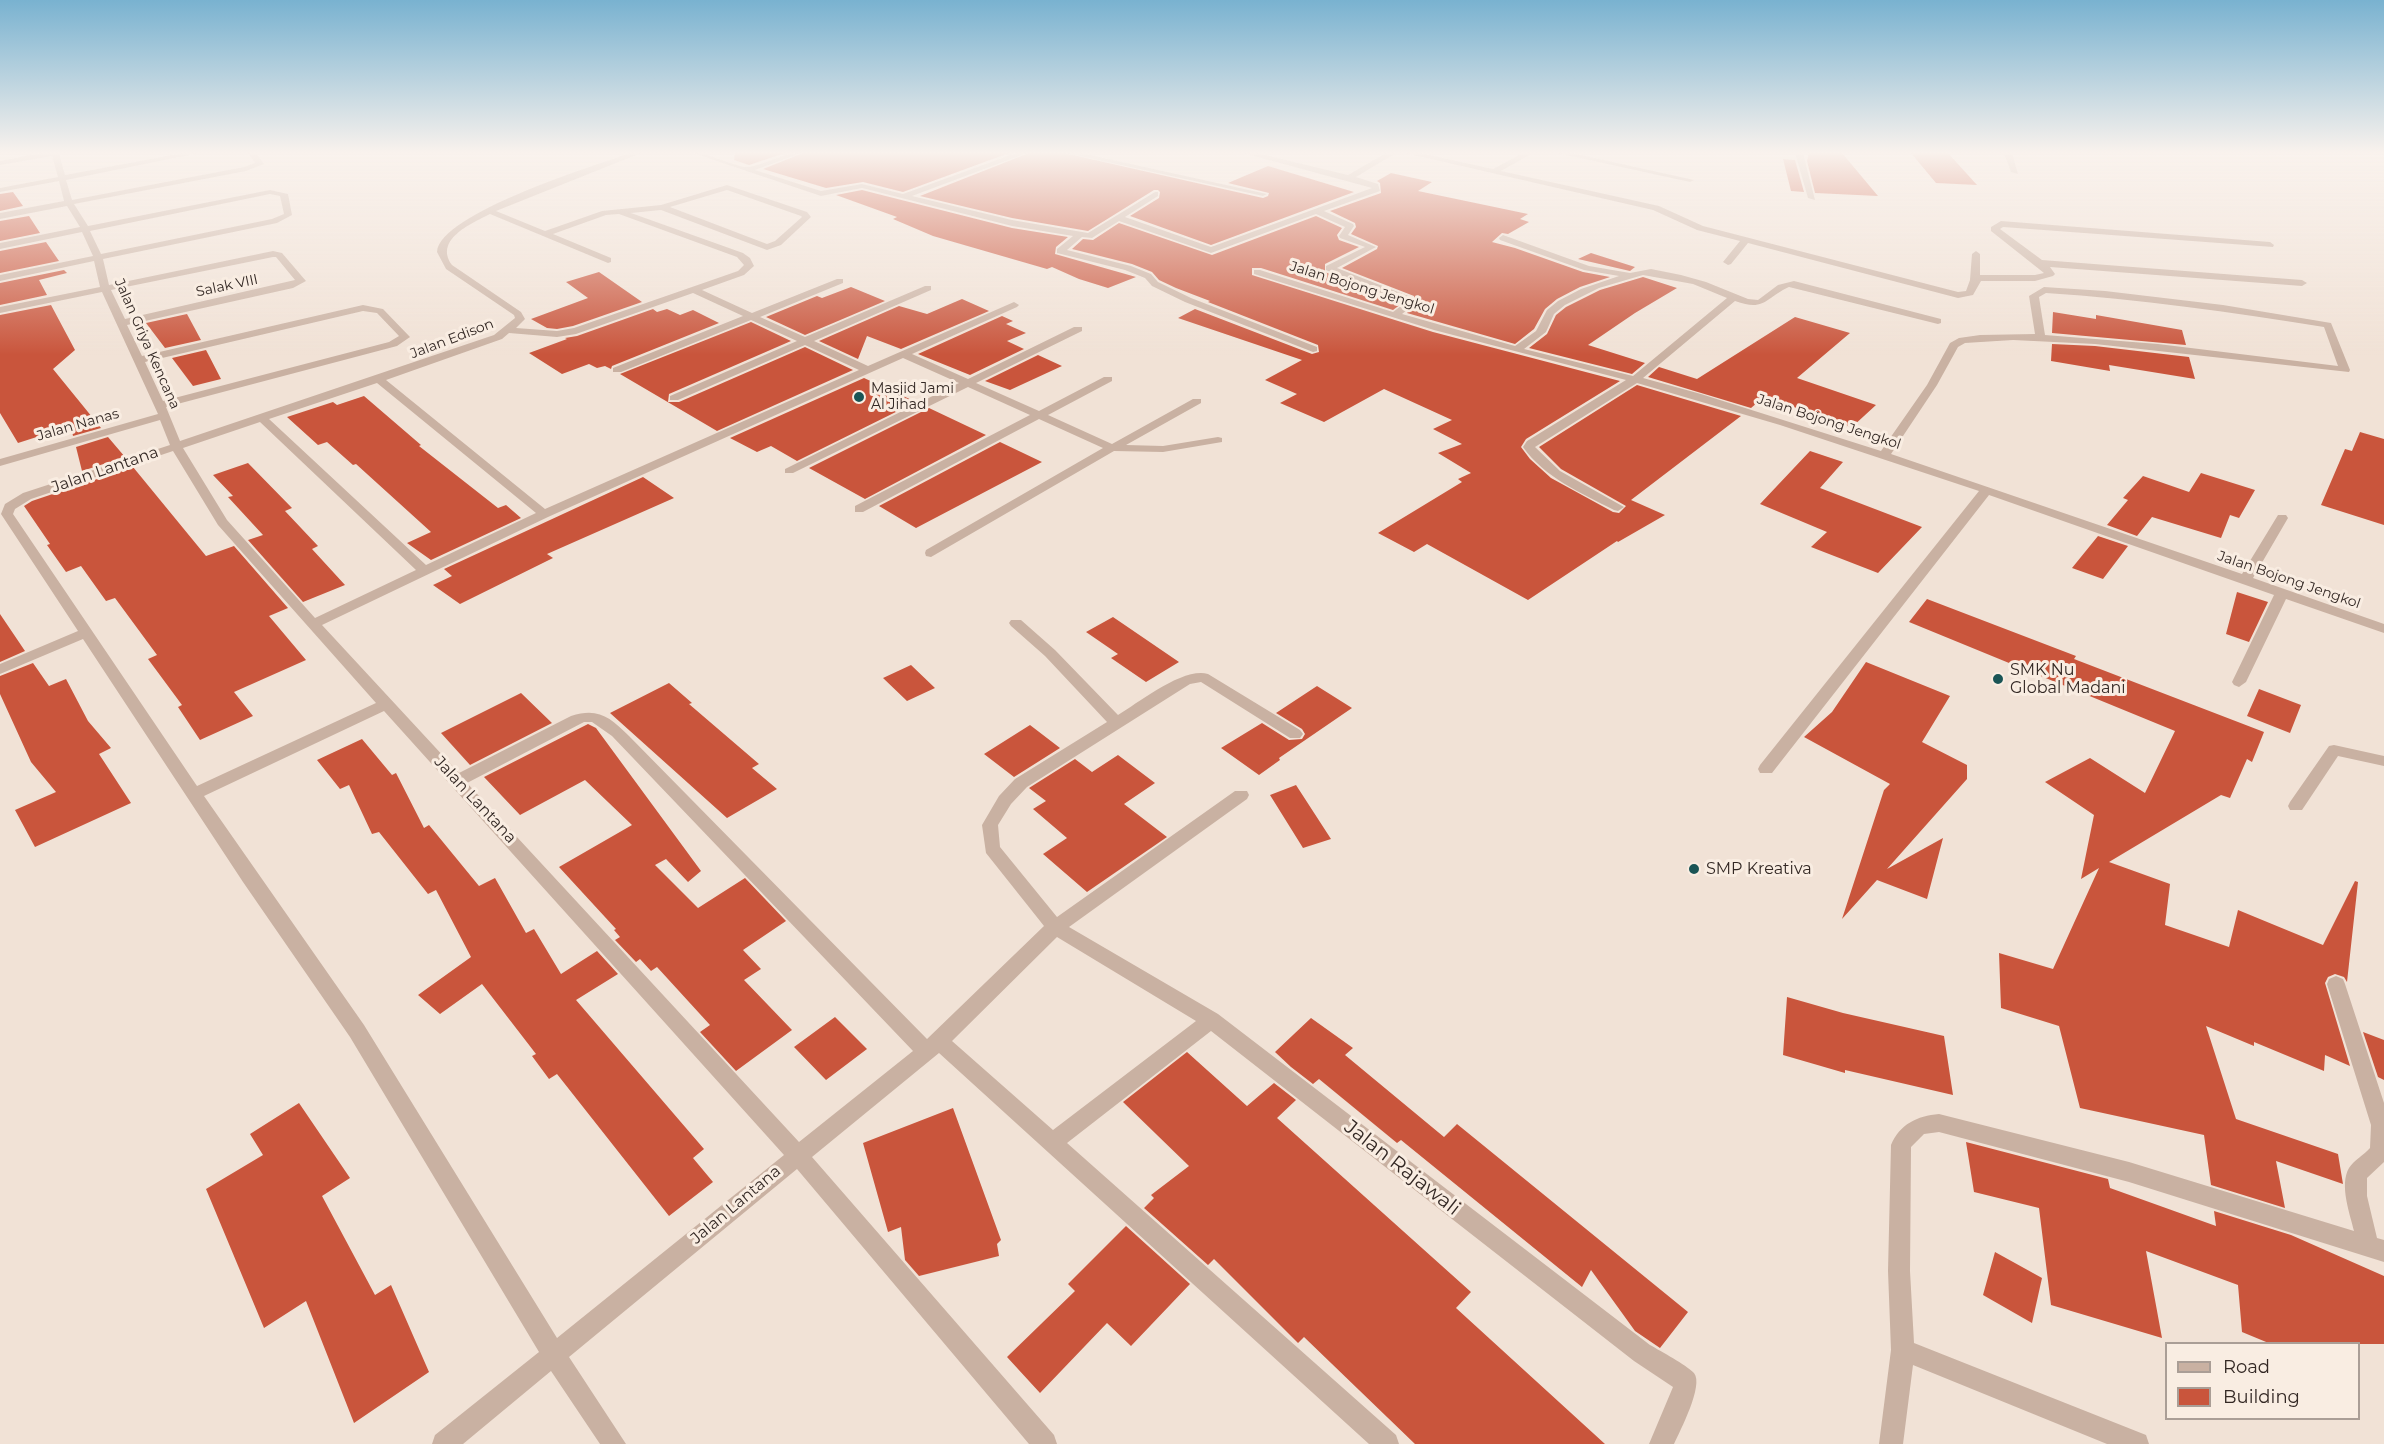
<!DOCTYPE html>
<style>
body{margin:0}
#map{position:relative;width:2384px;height:1444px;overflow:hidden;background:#f1e2d6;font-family:Montserrat,sans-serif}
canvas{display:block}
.legend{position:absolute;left:2165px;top:1342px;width:195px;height:78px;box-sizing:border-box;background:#f9ede2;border:2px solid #aa9e96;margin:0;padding:8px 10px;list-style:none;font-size:18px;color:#332824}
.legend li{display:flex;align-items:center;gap:12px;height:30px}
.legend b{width:30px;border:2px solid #aa9e96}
</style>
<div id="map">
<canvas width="2384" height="1444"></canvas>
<ul class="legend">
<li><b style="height:8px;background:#c9b1a2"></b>Road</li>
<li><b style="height:16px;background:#c9553c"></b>Building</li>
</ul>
</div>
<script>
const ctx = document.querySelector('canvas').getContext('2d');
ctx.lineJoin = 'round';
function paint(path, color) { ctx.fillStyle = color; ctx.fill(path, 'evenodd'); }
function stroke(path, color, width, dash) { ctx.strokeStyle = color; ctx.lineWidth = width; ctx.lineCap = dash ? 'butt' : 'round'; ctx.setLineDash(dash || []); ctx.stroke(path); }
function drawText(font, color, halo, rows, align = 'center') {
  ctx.font = font + ' Montserrat,sans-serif'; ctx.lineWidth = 6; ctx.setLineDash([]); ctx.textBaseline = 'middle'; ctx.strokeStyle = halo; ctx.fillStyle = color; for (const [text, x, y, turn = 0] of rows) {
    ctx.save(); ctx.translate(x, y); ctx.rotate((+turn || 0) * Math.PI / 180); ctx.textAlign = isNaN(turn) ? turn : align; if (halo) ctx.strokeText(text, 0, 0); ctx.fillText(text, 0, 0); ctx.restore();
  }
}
paint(new Path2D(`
 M735 153H785L749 165 734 160Z
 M803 153H1009L903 192 863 182 826 188 763 169Z
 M1029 153H1064L1263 198 1268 196 1269 193 1228 183 1268 166 1354 192 1211 245 1130 216 1159 198 1160 192 1158 190H1154L1088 231 1012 218 920 196Z
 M1809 153H1842L1878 196 1815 193 1807 161Z
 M1911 153H1948L1977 185 1936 183Z
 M1783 159 1795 160 1804 192 1791 191Z
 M1391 173 1432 182 1418 191 1528 214 1520 219 1529 222 1508 234 1502 233 1492 242 1515 248 1583 272 1610 277 1580 287 1557 299 1545 309 1534 329 1515 344 1407 313 1414 306V296L1342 268 1377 249 1378 246 1351 234 1356 227 1355 223 1330 211 1381 193 1380 183 1377 181Z
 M862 190 1012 228 1068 237 1056 247 1055 254 1136 277 1108 288 1079 279 1052 267 1047 269 933 236 893 219 897 217 836 195Z
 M13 192 23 206 0 211V194Z
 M29 216 40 233 0 241V221Z
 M1316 216 1342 228 1337 235 1339 240 1359 247 1325 264V272L1401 304 1393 310 1261 268H1252V275L1433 332 1620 381 1526 439 1521 447 1530 459 1551 478 1613 512 1619 513 1626 506 1561 469 1539 447 1637 385 1741 416 1631 500 1665 515 1618 542 1617 541 1528 600 1427 544 1414 552 1378 533 1462 482 1458 479 1471 473 1438 453 1462 444 1433 429 1452 420 1384 389 1324 422 1280 403 1297 394 1265 380 1302 360 1178 318 1195 309 1312 354 1319 352 1318 345 1208 302 1210 301 1176 288 1159 280 1152 272 1132 264 1072 249 1083 239 1093 240 1119 223 1212 255Z
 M46 242 59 261 0 273V251Z
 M1591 253 1635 267 1630 271 1578 259Z
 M64 270 67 273 39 280 47 295 0 305V283Z
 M599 272 642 302 573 326 557 329 547 328 531 319 588 298 566 282Z
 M1643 277 1677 288 1635 313 1588 345 1645 363 1632 374 1529 348 1547 334 1556 315 1566 307 1600 290Z
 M851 287 885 301 805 335 766 317 817 296 822 298Z
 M962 299 989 311 901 349 867 336 858 359 819 341 899 306 927 314Z
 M51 305 75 350 53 369 101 428 73 436 71 426 18 443 0 413V315Z
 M653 309 657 312 667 309 680 315 693 310 719 323 612 366 611 369 605 366 597 368 589 364 562 374 529 353 567 339 565 338 577 336Z
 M2053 312 2096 319V315L2182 330 2186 345 2052 333Z
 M187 314 201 340 165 348 146 323Z
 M1002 316 1013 321 1006 324 1026 333 1007 341 1024 349 970 375 918 354Z
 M1795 317 1850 333 1797 378 1876 405 1852 427 1764 397 1751 408 1648 377 1659 367 1697 379Z
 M751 322 791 341 669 394 668 402H679L805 347 853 370 717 431 620 374Z
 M2052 344 2095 346 2189 357 2195 379 2109 365 2110 371 2051 361Z
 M206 350 221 379 193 386 172 358Z
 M1038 355 1062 366 1010 390 985 381Z
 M864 378 916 402 797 461 771 446 757 452 730 438Z
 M364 396 421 445 419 446 498 508 506 505 521 518 431 560 407 543 431 532 356 464 353 465 327 442 318 445 287 417 333 402 337 405Z
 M929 408 986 435 865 499 809 468Z
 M2360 432 2384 439V525L2321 505 2345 449 2352 451Z
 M108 437 125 457 82 471 76 447Z
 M1000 442 1042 462 916 528 879 506Z
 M1810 451 1843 462 1820 488 1922 527 1878 573 1811 547 1827 532 1760 504Z
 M248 463 292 508 285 511 318 546 312 549 345 585 303 602 248 540 263 535 228 497 233 496 213 475Z
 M133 467 206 556 234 546 288 608 269 616 306 660 234 692 253 716 200 740 178 707 182 705 148 659 157 655 115 598 106 601 81 566 66 572 47 545 50 544 24 506 32 501Z
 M2201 473 2255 490 2239 518 2230 515 2221 538 2152 517 2137 536 2107 525 2128 500 2123 498 2143 476 2189 492Z
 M643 477 674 498 547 554 553 558 460 604 433 585 452 576 444 569Z
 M2098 536 2128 546 2103 579 2072 568Z
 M2237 592 2268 602 2249 642 2226 634Z
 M1927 599 2076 656 2074 659 2264 732 2252 762 2247 759 2230 798 2221 795 2109 862 2170 884 2165 925 2229 947 2238 910 2323 945 2355 881 2358 882 2347 982 2344 977 2335 974 2328 977 2325 983 2350 1066 2325 1055 2324 1071 2254 1042V1046L2206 1026 2236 1119 2338 1154 2343 1184 2276 1161 2285 1208 2211 1185 2204 1135 2080 1108 2059 1026 2001 1008 1999 953 2053 969 2099 868 2081 879 2094 815 2045 782 2090 758 2145 793 2175 731 1909 622Z
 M0 614 25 651 0 662Z
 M1113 617 1179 662 1146 682 1111 658 1118 654 1086 632Z
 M1866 662 1950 696 1922 742 1967 765V779L1887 869 1943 838 1927 899 1877 880 1842 919 1884 790 1890 784 1804 737 1832 712Z
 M33 663 49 686 66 679 88 721 111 748 99 754 131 803 35 847 15 810 56 792 31 762 0 694V676Z
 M911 665 935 688 907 701 883 678Z
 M669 683 692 703 689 704 759 764 752 768 777 789 727 818 610 713Z
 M1317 686 1352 708 1279 758 1280 760 1259 775 1221 748 1262 723 1289 740 1302 739 1305 734 1302 729 1276 713Z
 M2259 689 2301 705 2290 733 2247 716Z
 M521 693 552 723 470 765 441 733Z
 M588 724 596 728 701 871 688 882 666 859 655 865 698 908 745 878 786 921 743 950 761 969 744 980 792 1030 736 1071 700 1032 710 1025 657 967 651 971 640 959 636 962 615 940 620 937 614 930 616 929 559 867 632 825 585 780 520 815 484 777Z
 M1030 725 1060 748 1014 777 984 754Z
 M362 739 392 775 396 773 424 828 429 825 479 886 495 878 526 933 534 929 561 974 597 951 618 974 576 1000 704 1149 693 1158 713 1182 669 1216 557 1074 549 1079 532 1056 536 1054 482 984 440 1014 418 995 471 957 436 890 428 894 379 832 372 834 349 785 340 789 317 760Z
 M1118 755 1155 783 1124 804 1167 837 1087 892 1043 854 1067 838 1033 809 1046 801 1029 788 1075 759 1092 772Z
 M1296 785 1331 839 1303 848 1270 795Z
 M1787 997 1843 1013 1944 1036 1953 1095 1845 1070V1073L1783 1055Z
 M835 1017 867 1049 826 1080 794 1047Z
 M1311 1018 1353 1048 1345 1055 1444 1137 1457 1124 1688 1312 1660 1348 1635 1331 1591 1270 1582 1287 1401 1140 1397 1143 1319 1079 1313 1084 1291 1067 1275 1052Z
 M2363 1032 2384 1040V1080L2378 1077Z
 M1187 1052 1247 1106 1274 1083 1296 1100 1277 1118 1471 1292 1456 1308 1605 1444H1415L1304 1337 1298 1343 1214 1259 1208 1265 1144 1208 1154 1198 1151 1195 1189 1166 1123 1102Z
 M299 1103 350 1178 322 1196 375 1295 391 1285 429 1372 354 1423 306 1301 264 1328 206 1189 263 1155 250 1134Z
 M953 1108 1001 1240 997 1244 999 1256 919 1276 905 1260 901 1227 888 1232 863 1143Z
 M1966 1142 2108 1179 2110 1188 2216 1226 2214 1211 2291 1235 2384 1276V1344H2271L2242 1332 2238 1285 2146 1251 2162 1338 2051 1305 2039 1208 1974 1192Z
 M1126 1226 1190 1284 1131 1346 1107 1323 1040 1393 1007 1357 1075 1291 1068 1284Z
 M1995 1252 2042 1278 2032 1323 1983 1295Z`), '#c9553c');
paint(new Path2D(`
 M41 153H59L65 175 183 153H199L66 180 72 200 244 167 255 163 248 153H256L264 164 246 171 74 204 88 226 270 190 288 194 292 215 277 223 103 259 109 285 273 251 282 253 306 281 293 288 127 325 142 356 363 305 383 309 410 337 397 346 166 407 180 441 494 335 515 318 514 315 446 269 437 252C440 213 594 166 630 153H641L496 211 545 231 602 211 661 205 727 185 807 212 811 217 781 245 767 250 661 210 631 213 743 253 750 258 754 266 744 275 702 290 752 313 837 279H843V283L760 317 805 337 925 286H931V290L814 341 868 366 1014 302 1019 305 1017 307 912 354 968 379 1074 327H1082V331L976 383 1039 411 1104 377H1112V381L1048 415 1112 444 1193 399H1201V403L1126 445 1163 446 1218 437 1222 438V442L1163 452 1114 451 931 557 926 556 925 553 926 550 1103 448 1039 419 863 512H855V506L1030 415 968 387 793 473H785V469L959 383 903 358 548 517 322 625 459 773 571 716C598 707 610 717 629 736L927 1039 1044 926 986 853 982 825 999 796 1015 779 1107 722 1045 656 1011 626 1009 623 1011 620H1021L1055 650 1118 715C1140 702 1183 667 1208 674L1300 730 1303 734 1300 738H1290L1201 682 1190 684 1027 787 1011 804 998 825 1000 847 1057 917 1235 791H1247L1249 795 1247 799 1069 927 1218 1014 1650 1345C1662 1352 1685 1364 1694 1373 1704 1385 1680 1431 1674 1444H1649L1673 1387 1634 1361 1211 1031 1067 1143 1396 1435 1399 1444H1369L939 1053 812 1157 1054 1435 1057 1444H1029L797 1169 569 1357 626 1444H600L551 1371 463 1444H432L435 1435 539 1352 350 1037 243 882 83 639 0 674V664L78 631 1 514 5 504 23 493 170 445 160 420 0 466V459L158 414 102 292 0 313V307L100 287 94 261 0 281V275L93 256 82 232 0 249V243L80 227 67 206 0 219V213L64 201 59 181 0 192V188L58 177 52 156 0 165V161ZM727 190 801 216 802 217 775 241 767 244 670 207ZM270 194 280 196 284 214 272 219 101 254 90 231ZM490 214 608 263 611 262V258L553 234 606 215 619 214 737 257 744 265 738 271 574 328 557 331 516 328 525 319 521 312 452 265C434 240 470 224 490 214ZM273 257H276L295 280 125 319 111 290ZM693 293 743 316 613 368V372H621L751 320 797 341 670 396V400H678L805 345 859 370 545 509 386 380 502 339 509 333 557 337 576 334ZM363 311 377 313 399 336 389 342 163 401 145 362ZM377 383 536 513 426 565 269 419ZM260 422 416 570 315 618 227 520 183 448ZM173 451 218 525 376 703 197 786 13 514 15 509 31 499ZM384 711 784 1155 557 1338 364 1025 204 796ZM584 722H592L612 736 913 1051 799 1142 467 783ZM1057 937 1196 1021 1053 1130 952 1041Z
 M693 153C711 153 736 168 749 167 767 164 782 153 801 153L755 170 821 191 862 184 903 194 1016 153H1027L912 196 1012 220 1088 233 1155 192H1158V196L1125 217 1211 247 1372 188 1243 153H1257L1348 175 1386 153H1396L1356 177 1378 184 1380 191 1324 211 1353 224 1354 226 1348 235 1376 247 1337 268 1413 298 1412 306 1402 314 1515 346 1536 331 1547 310 1558 301 1581 289 1619 276 1584 270 1500 240 1499 238 1503 235 1589 266 1630 273 1651 269 1681 275 1706 282 1748 299 1758 300 1778 285 1794 281 1941 319V323L1938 324 1789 287C1765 298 1765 312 1735 301L1643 378 1701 394 1881 451 1927 385 1950 343 1959 338 1980 335 2035 334 2029 296 2044 287 2105 291 2223 305 2331 323 2350 370 2349 372 2095 344 2013 340 1965 343 1958 347 1937 385 1891 454 2242 574 2278 515H2286L2288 518 2253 578 2384 624V633L2286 599 2246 682 2239 687 2234 685 2232 682 2274 595 1989 495 1772 773H1760L1758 769 1760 765 1979 491 1780 425 1637 383 1535 447 1560 471 1624 507 1618 511 1614 510C1581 493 1545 478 1523 447L1527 441 1626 380 1434 330 1254 274V270H1260L1393 312 1405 303 1326 270V266L1365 247 1340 238 1339 236 1345 227 1316 214 1211 253 1119 221 1092 238 1082 237 1067 250 1131 266 1151 274 1158 282 1191 298 1317 347V351L1313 352 1185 302 1152 286 1145 278 1125 270 1057 253V249L1073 236 1012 226 862 188 821 196ZM1643 275 1693 284 1727 298 1633 376 1524 349 1546 332 1554 314 1565 305 1599 288ZM2046 293C2139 299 2231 312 2324 327L2338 366 2158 344 2045 335 2039 297Z
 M1066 153H1081L1267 194 1263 196Z
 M1405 153H1420L1493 169 1523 153H1533L1501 171 1659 206 1703 226 1958 292 1966 291 1970 280 1972 254 1976 251 1980 254V275H2035L2044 273 1991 231V227L2001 221 2270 242 2274 245 2273 247 2003 227 2000 229 2042 260 2302 280 2307 283 2302 286 2050 267 2055 274 2053 276 2035 281H1981L1973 295 1958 298 1748 243 1731 264 1728 265 1723 262 1740 241 1697 230 1653 210Z
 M1557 153H1572L1694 180 1690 182Z
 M1795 153H1803L1815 200 1808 198Z
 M2004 153H2012L2018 174 2011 172Z
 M2334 745 2384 756V766L2338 756 2302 810H2290L2288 806 2290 802 2329 746Z
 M2336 976 2343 979 2345 984 2384 1103V1162L2367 1178V1196L2377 1238 2384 1240V1262L2129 1182 1939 1132 1924 1134 1911 1147 1910 1271 1914 1343 2146 1435 2149 1444H2107L1913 1365 1903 1444H1879L1891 1350 1888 1271 1891 1145C1900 1124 1917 1116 1939 1114L2129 1162 2354 1231C2350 1214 2339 1185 2349 1168 2354 1160 2364 1155 2370 1148L2371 1125 2327 984 2329 979Z`), '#c9b1a2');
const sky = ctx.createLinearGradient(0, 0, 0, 355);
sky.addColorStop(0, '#79b2d0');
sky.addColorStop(0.43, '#f9f2ed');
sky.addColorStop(1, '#f9f2ed00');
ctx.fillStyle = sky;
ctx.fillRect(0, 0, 2384, 355);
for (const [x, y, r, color] of [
 [859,397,6,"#1a5455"],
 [1998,679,6,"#1a5455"],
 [1694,869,6,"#1a5455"]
]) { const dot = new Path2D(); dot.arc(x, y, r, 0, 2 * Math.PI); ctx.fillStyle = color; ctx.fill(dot); stroke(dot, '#f9ede2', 2); }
drawText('14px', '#332824', '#f9ede2', [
 ["Salak VIII",227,286,-12],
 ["Jalan Bojong Jengkol",1362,288,17],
 ["Jalan Edison",452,339,-21],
 ["Jalan Griya Kencana",147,344,66],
 ["Jalan Bojong Jengkol",1829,422,18],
 ["Jalan Nanas",78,425,-16],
 ["Jalan Bojong Jengkol",2289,580,19]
]);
drawText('14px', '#332824', '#f9ede2', [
 ["Masjid Jami",871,389],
 ["Al Jihad",871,405]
], 'left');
drawText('16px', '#332824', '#f9ede2', [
 ["Jalan Lantana",105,470,-19],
 ["Jalan Lantana",475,800,47],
 ["Jalan Lantana",736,1205,-40]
]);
drawText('16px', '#332824', '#f9ede2', [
 ["SMK Nu",2010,670],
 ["Global Madani",2010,688],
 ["SMP Kreativa",1706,869]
], 'left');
drawText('20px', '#332824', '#f9ede2', [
 ["Jalan Rajawali",1402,1168,38]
]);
</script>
